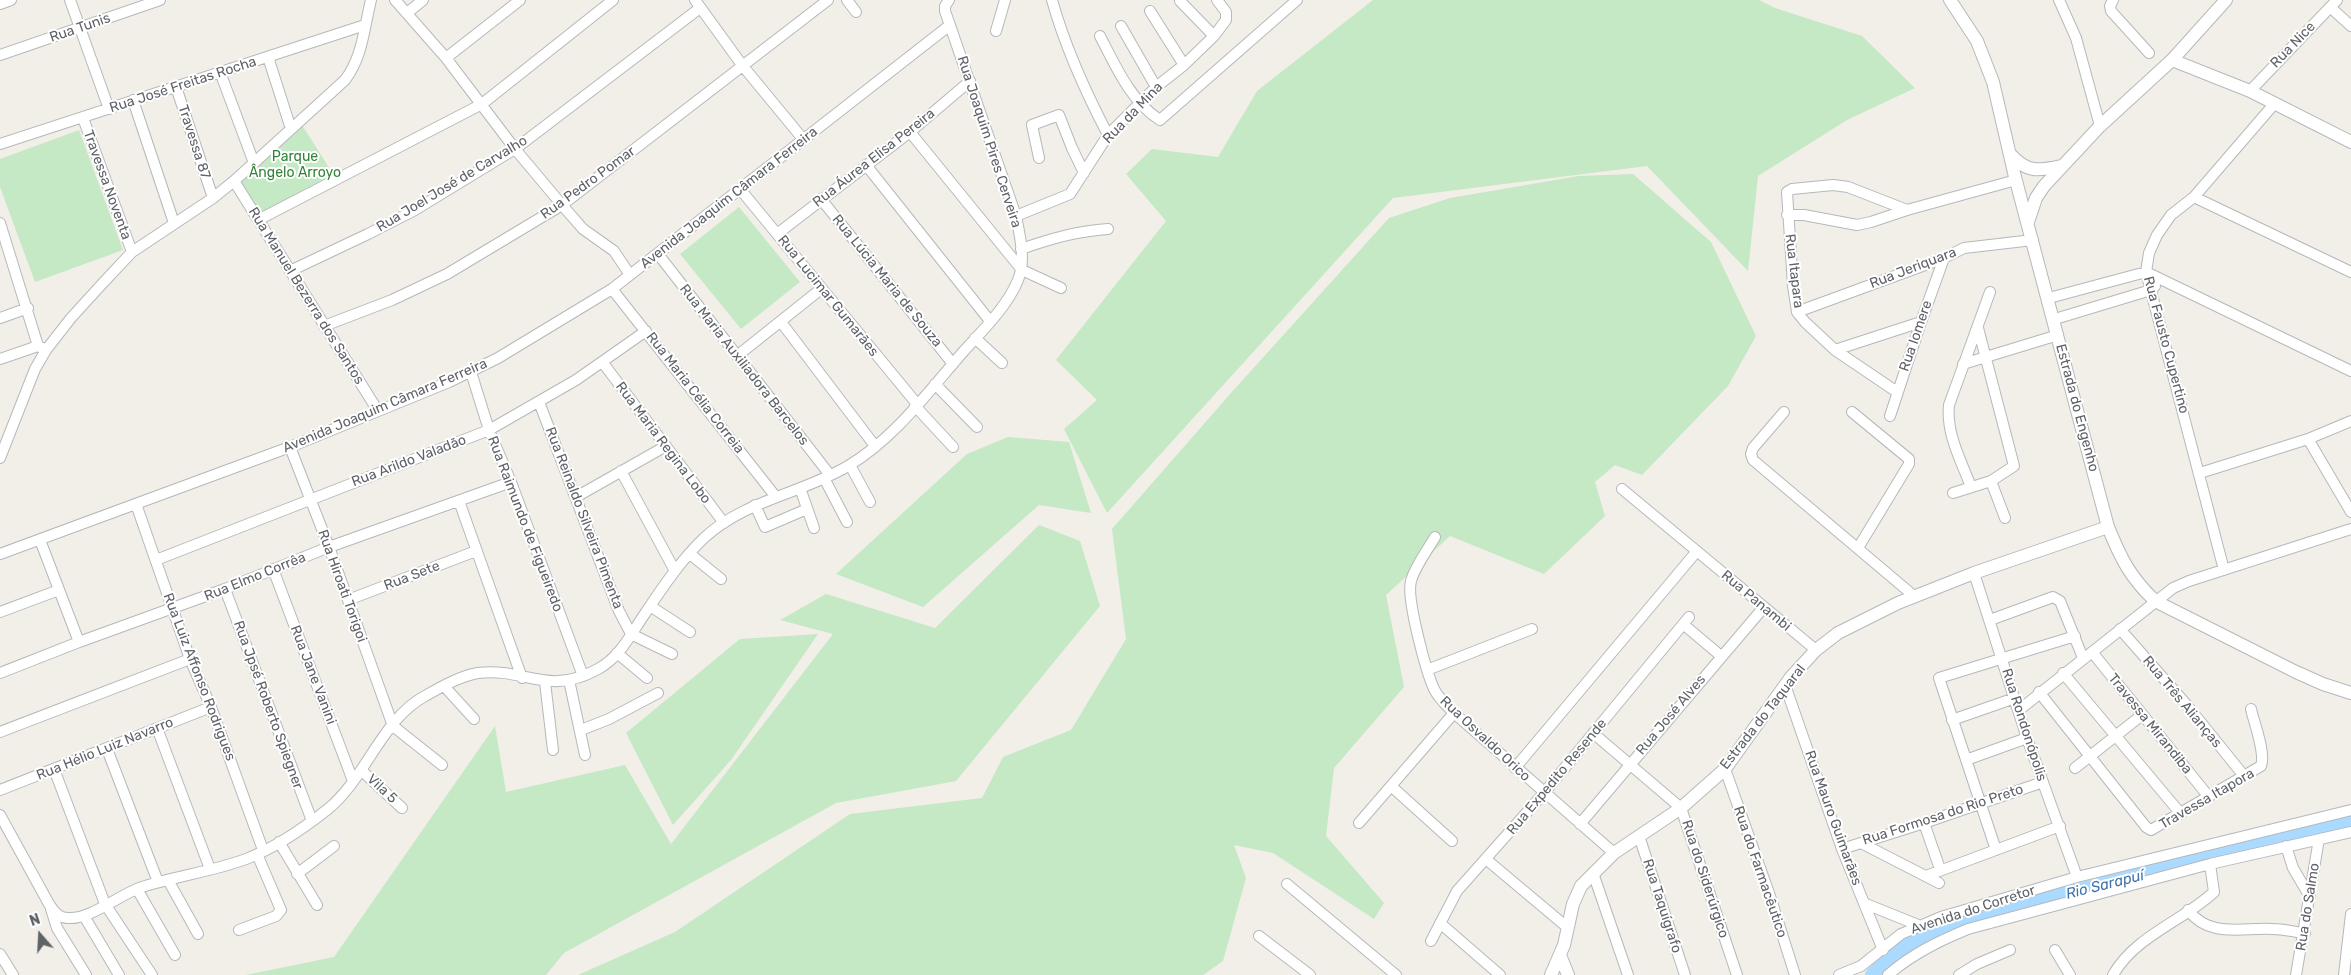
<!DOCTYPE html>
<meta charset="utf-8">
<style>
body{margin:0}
#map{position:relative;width:2351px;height:975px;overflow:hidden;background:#f1efe8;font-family:Rubik,sans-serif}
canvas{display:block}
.north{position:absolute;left:15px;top:910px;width:50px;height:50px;-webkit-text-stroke:4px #fff;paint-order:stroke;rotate:341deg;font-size:14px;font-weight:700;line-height:20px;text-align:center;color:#5f6368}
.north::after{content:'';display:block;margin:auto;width:18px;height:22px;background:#5f6368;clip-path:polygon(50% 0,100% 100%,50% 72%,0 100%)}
</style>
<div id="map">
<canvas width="2351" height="975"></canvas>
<div class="north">N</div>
</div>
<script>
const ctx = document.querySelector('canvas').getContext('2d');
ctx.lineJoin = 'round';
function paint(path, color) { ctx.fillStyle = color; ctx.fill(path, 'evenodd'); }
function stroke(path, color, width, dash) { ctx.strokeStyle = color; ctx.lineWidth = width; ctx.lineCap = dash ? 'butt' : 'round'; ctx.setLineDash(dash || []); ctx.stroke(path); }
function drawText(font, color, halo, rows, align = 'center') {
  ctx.font = font + ' Rubik,sans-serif'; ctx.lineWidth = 4; ctx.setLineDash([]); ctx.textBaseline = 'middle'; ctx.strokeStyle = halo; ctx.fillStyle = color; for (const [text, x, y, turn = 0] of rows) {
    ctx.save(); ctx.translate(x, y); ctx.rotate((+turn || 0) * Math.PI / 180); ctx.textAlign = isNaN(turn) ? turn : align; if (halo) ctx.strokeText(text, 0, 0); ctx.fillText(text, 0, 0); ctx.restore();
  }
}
paint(new Path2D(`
 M1373 0H1759L1775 8 1862 36 1915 88 1847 120 1758 176 1748 271 1647 166 1393 198 1107 513 1064 429 1097 400 1056 360 1166 221 1126 174 1152 149 1218 157 1257 91Z
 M302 125 333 174 258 215 239 181Z
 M79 130 123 250 35 282 0 187V159Z
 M1633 174 1711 242 1756 336 1728 386 1642 475 1615 465 1595 482 1605 516 1544 574 1450 536 1386 595 1404 687 1334 768 1326 836 1384 903 1374 919 1273 853 1234 845 1246 878 1223 961 1203 975H578L675 932 850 814 982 798 1003 757 1071 730 1126 639 1112 529 1231 393 1389 218 1450 198 1579 176Z
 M739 207 800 282 741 329 680 254Z
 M1008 437 1069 442 1091 513 1039 505 923 607 836 574 967 454Z
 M1039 525 1080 541 1100 606 956 781 836 803 564 953 546 975H246L334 957 495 726 506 792 625 765 671 844 833 634 780 620 826 594 935 628Z
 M818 634 731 760 673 825 626 733 740 639Z`), '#c5e8c5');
stroke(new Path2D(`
 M1873 975 1906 945 1945 925 2351 822`), '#aadaff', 16);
const minor = new Path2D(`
 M70 0 109 109
 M395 0 446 58 515 149 562 205 583 229 614 251 630 275
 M695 0 742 65 803 139
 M847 0 856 12
 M1052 0C1065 47 1085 91 1108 135
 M2059 0 2076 38 2100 126
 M2113 0 2110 6 2111 11 2149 53
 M1180 1 1214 36
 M0 4 11 0
 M2330 7 2351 26
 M1150 11 1184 65
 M407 13 423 0
 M1121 26 1156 87
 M996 31 1005 0
 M1100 36C1115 65 1131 102 1160 120L1297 0
 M0 55 160 0
 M268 57 291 129
 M446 58 520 0
 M220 72 254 163
 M176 87 213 198
 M2250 91 2337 0
 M133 100 174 223
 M83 118 132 252
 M910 132 1022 270 1061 288
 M0 144 365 25
 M1039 158 1032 125 1059 115 1072 148 1084 173
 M866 165 990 321
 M234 181 378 411
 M740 189 917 404
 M2194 197 2351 272
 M821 199 953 364
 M1787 215H1804L1857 225 1871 222 1907 210
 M1016 216 1070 194 1108 135 1156 87 1184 65 1214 36 1226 20V12L1217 0
 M258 220 482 104 613 0
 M0 223 38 346 46 350
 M777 234 910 132 970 81
 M1021 249C1050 239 1077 231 1108 229
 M658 254 830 475
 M290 271 368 234 415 210 515 149 700 8
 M612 289 776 497
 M2049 298 2146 272 2351 371
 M1797 312 1944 258 1964 248 2033 240
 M0 318 28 308
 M2055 319 2151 290 2155 286
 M781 322 875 446
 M324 326 392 300 447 274 562 205 828 0
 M975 338 1002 363
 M1835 350 1921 322
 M737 356 821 289
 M0 359 38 346
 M603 363 724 523
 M1963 364 2058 335
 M471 372 489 430 511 482 583 676
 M935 384 977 427
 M1897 392 1835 350 1805 322 1797 312 1793 286 1787 192 1792 189 1833 185 1848 187 1907 210 2016 180
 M539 402 619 611 631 634 672 654
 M915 406 953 447
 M1784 412 1753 448 1751 454 1753 460 1914 596
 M1852 412 1909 459V464L1858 548
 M1890 416 1921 322 1944 258
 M2308 439 2351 512
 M290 447 329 547 393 726 442 765
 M0 458 35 369 46 350 71 318 102 284 132 252 213 198 234 181 345 80C363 56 364 28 371 0
 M850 465 870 502
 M621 471 675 571
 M2200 473 2308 439 2351 421
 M824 478 847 522
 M1991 481 2005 518
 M1971 487C1961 460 1946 434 1949 405L1990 292
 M800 488 814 528
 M1622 489 1816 650
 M1953 493 1991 481 2014 466 1978 328
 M576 497 666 446
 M459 501 522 678
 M136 504 190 659 211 707 263 850
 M755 505 765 527 807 509
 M1435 537C1427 551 1415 566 1411 581 1406 598 1426 671 1434 689 1439 699 1447 706 1454 713L1614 853
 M40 540 79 642
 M0 554 290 447 449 382 498 358 612 289 950 25
 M690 554 721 579
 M156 560 489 430 576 380 646 331
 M273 569 353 781
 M2224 570 2146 272 2149 253 2157 235 2171 215 2194 197 2275 103
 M1974 573 2027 738 2077 877
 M225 589 312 821
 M348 600 476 551
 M650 606 690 632
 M0 612 59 590
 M1990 620 2053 597 2060 601 2083 658
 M1683 624 1721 656
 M2120 629 2186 704 2244 776
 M2092 652 2209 797
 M617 653 647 678
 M1427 670 1532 629
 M0 673 79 642 225 589 329 547 511 482
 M2063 673 2181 814
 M569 680 585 755
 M545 682 553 750
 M1785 685 1842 849 1883 950
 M444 686 474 719
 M2039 692 2146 827 2151 830 2261 766C2266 753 2254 723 2251 709
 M2019 710 2173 588 2189 581 2351 529
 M1952 720 2015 698
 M157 728 210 869
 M581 730 609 719 658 693
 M0 732 190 659
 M1593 733 1681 808 1737 975
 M107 749 158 882
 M1966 760 2027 738
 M1515 768 1697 551
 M2075 768 2142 715
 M54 769 105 904 152 975
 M1725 769 1770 896 1795 975
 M361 770 402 808
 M1391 786 1452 841
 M0 790 211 707
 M0 815 49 904C54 911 58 918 68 918 89 920 118 896 139 888 174 876 211 872 246 859 275 848 304 828 328 809 366 778 382 719 425 696 441 687 460 676 478 673 525 667 547 697 598 669 620 657 631 634 644 615 662 588 681 560 704 538 745 500 801 494 848 466 894 439 928 392 963 352 982 331 1007 307 1018 280 1026 261 1020 236 1016 216L945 11V6L949 0
 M1359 823 1454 713
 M1924 823 1940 869
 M1580 824 1764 607
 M1639 836 1685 975
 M279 842 317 905
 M1861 843 1939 883
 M2286 846 2293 868 2310 897
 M1842 849 1924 823 2043 782
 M1996 850 1939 678 2075 636
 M1487 860 1568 928
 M1593 873 1628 975
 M297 874 334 846
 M1926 876 2060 826
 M168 880 198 934
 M1287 884 1396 975
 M137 889 175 955
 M1866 904 1918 925
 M51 909 57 928 86 975
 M2188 910C2210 939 2243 927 2273 929 2284 929 2294 932 2305 933
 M84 916 119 975
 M1440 923 1500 975
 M239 930 276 916 281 910 257 854
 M1259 936 1310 975
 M1431 941 1457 891 1544 793 1689 617
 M2055 950 2070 975
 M0 954 13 975
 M1839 975 1861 966 1901 934 1941 917 2077 877 2351 810
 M1888 975C1912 954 1939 941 1968 929L2210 864 2351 832
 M1959 975 1977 964 2010 950
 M2113 975C2135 936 2183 921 2214 892L2210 864
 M2296 975 2319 839
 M2344 975 2351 914`);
const tertiary = new Path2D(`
 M1950 0 1977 41 1993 82 2015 177 2108 527C2121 559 2130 577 2155 601L2296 672 2323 684 2351 693
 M2172 60 2226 0
 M2010 154C2027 173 2038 171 2061 166
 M2028 222 2036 198 2044 186 2100 126 2172 60 2250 91 2351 142
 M1560 955 1568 975
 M1551 975 1564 945 1573 904 1581 886 1614 853 1681 808 1725 769 1791 677 1816 650 1838 633 1898 603 1974 573 2108 527`);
stroke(minor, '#b5b8bc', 12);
stroke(tertiary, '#b5b8bc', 14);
stroke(minor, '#fff', 10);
stroke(tertiary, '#fff', 12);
drawText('14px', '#5f6368', '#fff', [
 ["Rua Tunis",80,28,-19],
 ["Rua Nice",2293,45,-46],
 ["Rua José Freitas Rocha",183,85,-18],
 ["Rua da Mina",1133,113,-46],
 ["Travessa 87",194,142,72],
 ["Rua Joaquim Pires Cerveira",989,142,72],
 ["Rua Áurea Elisa Pereira",874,158,-38],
 ["Rua Pedro Pomar",588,183,-36],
 ["Rua Joel José de Carvalho",452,184,-31],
 ["Travessa Noventa",107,185,70],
 ["Avenida Joaquim Câmara Ferreira",729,198,-38],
 ["Rua Jeriquara",1913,268,-21],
 ["Rua Itapara",1794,271,83],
 ["Rua Lúcia Maria de Souza",887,281,51],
 ["Rua Manuel Bezerra dos Santos",306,296,58],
 ["Rua Lucimar Gumarães",828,296,51],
 ["Rua Iomere",1916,336,-71],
 ["Rua Fausto Cupertino",2166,345,75],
 ["Rua Maria Auxiliadora Barcelos",744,365,52],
 ["Rua Maria Célia Correia",695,393,52],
 ["Avenida Joaquim Câmara Ferreira",385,406,-23],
 ["Estrada do Engenho",2077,408,75],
 ["Rua Maria Regina Lobo",663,443,53],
 ["Rua Arildo Valadão",409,461,-21],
 ["Rua Reinaldo Silveira Pimenta",584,518,69],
 ["Rua Raimundo de Figueiredo",525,524,69],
 ["Rua Sete",412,576,-21],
 ["Rua Elmo Corrêa",255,577,-22],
 ["Rua Hiroati Torigoi",342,586,70],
 ["Rua Panambi",1756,601,40],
 ["Rua Jane Vanini",313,675,69],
 ["Rua Luiz Affonso Rodrigues",199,677,69],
 ["Rua Três Alianças",2182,702,50],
 ["Rua Jpsé Roberto Spiegner",268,705,70],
 ["Rua José Alves",1671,715,-50],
 ["Estrada do Taquaral",1763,717,-52],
 ["Travessa Mirandiba",2150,724,51],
 ["Rua Rondonópolis",2024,725,72],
 ["Rua Osvaldo Orico",1485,739,43],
 ["Rua Hélio Luiz Navarro",105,749,-22],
 ["Rua Expedito Resende",1557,777,-50],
 ["Vila 5",382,789,43],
 ["Travessa Itapora",2207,799,-30],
 ["Rua Formosa do Rio Preto",1943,815,-18],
 ["Rua Mauro Guimarães",1833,818,70],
 ["Rua do Farmacêutico",1760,872,71],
 ["Rua do Siderúrgico",1705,879,72],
 ["Rua Taquígrafo",1662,906,72],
 ["Rua do Salmo",2308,907,-81],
 ["Avenida do Corretor",1973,910,-18]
]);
drawText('14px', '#348238', '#fff', [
 ["Parque",295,157],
 ["Ângelo Arroyo",295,173]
]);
drawText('italic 15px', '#4174aa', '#fff', [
 ["Rio Sarapuí",2105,885,-14]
]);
</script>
